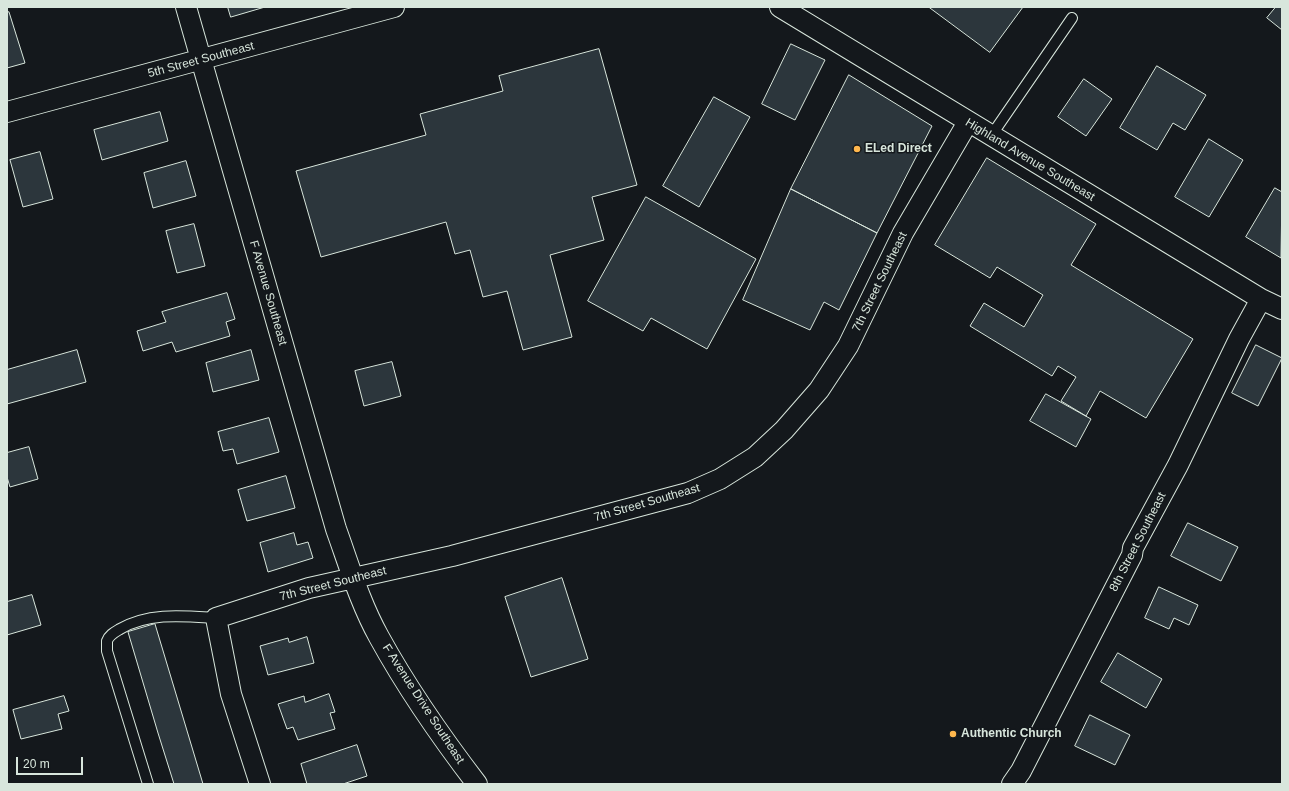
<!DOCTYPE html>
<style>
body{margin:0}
#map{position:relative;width:1289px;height:791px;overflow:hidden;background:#14181c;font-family:Helvetica,sans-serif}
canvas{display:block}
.frame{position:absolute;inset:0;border:8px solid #d8e6dc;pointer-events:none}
.scale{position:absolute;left:16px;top:757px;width:67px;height:18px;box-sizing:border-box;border:2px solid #d8e6dc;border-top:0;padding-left:5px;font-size:12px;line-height:14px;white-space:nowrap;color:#d8e6dc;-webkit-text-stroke:3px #14181c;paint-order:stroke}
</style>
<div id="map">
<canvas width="1289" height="791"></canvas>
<div class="frame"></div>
<div class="scale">20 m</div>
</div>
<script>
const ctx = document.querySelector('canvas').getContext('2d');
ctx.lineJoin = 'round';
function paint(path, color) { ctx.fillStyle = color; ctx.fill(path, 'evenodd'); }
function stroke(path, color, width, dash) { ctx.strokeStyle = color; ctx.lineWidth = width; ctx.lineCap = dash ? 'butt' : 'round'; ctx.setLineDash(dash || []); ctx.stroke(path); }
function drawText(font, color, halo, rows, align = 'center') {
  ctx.font = font + ' Helvetica,sans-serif'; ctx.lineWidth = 3; ctx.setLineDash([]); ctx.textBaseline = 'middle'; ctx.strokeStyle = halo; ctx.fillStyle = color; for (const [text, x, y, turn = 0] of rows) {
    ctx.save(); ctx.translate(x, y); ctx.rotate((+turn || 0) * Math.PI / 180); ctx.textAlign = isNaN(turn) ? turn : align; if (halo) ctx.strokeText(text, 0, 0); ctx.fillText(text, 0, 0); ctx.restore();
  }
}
const building = new Path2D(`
 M228 7H265L231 17Z
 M929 7H1023L990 52Z
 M1276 7H1282V30L1267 18Z
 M9 12 25 63 7 68V13Z
 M791 44 825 60 795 120 762 104Z
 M599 49 637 185 592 197 604 240 550 255 572 337 523 350 507 291 483 297 470 250 455 254 446 222 321 257 296 171 426 135 420 114 503 91 499 76Z
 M1157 66 1206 95 1185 130 1173 123 1157 150 1120 128Z
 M849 75 932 126 877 233 791 189Z
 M1084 79 1112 99 1086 136 1058 117Z
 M714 97 750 117 699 207 663 186Z
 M160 112 168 141 102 160 94 130Z
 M1209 139 1243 160 1209 217 1175 197Z
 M40 152 53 199 23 207 10 160Z
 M987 158 1096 224 1071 265 1193 339 1146 418 1100 391 1086 416 1061 401 1076 377 1058 366 1052 376 970 326 984 303 1024 327 1043 295 997 267 990 278 935 245Z
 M186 161 196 196 153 208 144 173Z
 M1275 188 1282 192 1281 258 1246 237Z
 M791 189 877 233 839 310 824 302 810 330 743 300Z
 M646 197 756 259 707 349 651 318 643 331 588 301Z
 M194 224 205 266 177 273 166 231Z
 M227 293 235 319 226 322 230 336 176 352 172 342 143 351 137 331 166 322 162 312Z
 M1256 345 1282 358 1258 406 1232 393Z
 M77 350 86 382 7 404V370Z
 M251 350 259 380 213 392 206 363Z
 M392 362 401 396 364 406 355 371Z
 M1046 394 1091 419 1076 447 1030 421Z
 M269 418 279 452 237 464 233 449 223 451 218 432Z
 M29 447 38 479 10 487 7 477V453Z
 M286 476 295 508 247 521 238 490Z
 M1188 523 1238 547 1221 581 1171 556Z
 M294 533 297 545 308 542 313 558 268 572 260 543Z
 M562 578 588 659 531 677 505 597Z
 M1159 587 1198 605 1189 625 1174 618 1169 629 1145 618Z
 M32 595 41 625 7 635V602Z
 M155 624 203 784H174L158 733 128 632Z
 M307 637 314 663 268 675 260 646 288 638 289 642Z
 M1118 653 1162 679 1146 708 1101 682Z
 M329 694 335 712 330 713 335 729 298 740 293 727 287 729 278 704 304 696 305 702Z
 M64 696 69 711 58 714 62 729 21 739 13 710Z
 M1090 715 1130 735 1115 765 1075 746Z
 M357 745 367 776 343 784H307L301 764Z`);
paint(building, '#2c363c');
stroke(building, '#d8e6dc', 1);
const lane = new Path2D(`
 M991 136 1072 18
 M148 784 107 651C107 648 107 644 107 641 109 635 115 632 120 629 149 612 184 616 216 618`);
const street = new Path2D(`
 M186 7 336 529C349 565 360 603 379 637 407 688 441 737 477 784
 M780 7 1261 299 1282 309
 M7 112 394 7
 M260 784 231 694 216 618 309 588 452 556 688 493 720 479 755 457 784 430 819 390 848 346 903 233 968 122
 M1012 784 1021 771 1132 555 1133 548 1178 465 1239 339 1261 299`);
stroke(lane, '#d8e6dc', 12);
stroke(street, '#d8e6dc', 22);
stroke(lane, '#14181c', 10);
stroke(street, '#14181c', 20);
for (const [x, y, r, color] of [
 [857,149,4,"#ffb74d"],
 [953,734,4,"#ffb74d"]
]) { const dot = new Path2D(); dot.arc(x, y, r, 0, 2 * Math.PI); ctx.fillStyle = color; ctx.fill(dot); stroke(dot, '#14181c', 1.5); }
drawText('12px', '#d8e6dc', '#14181c', [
 ["5th Street Southeast",201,60,-15],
 ["Highland Avenue Southeast",1030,160,31],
 ["7th Street Southeast",880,282,-64],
 ["F Avenue Southeast",268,293,74],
 ["7th Street Southeast",647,503,-16],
 ["8th Street Southeast",1138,542,-63],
 ["7th Street Southeast",333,584,-14],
 ["F Avenue Drive Southeast",423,704,57]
]);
drawText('bold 12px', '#d8e6dc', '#14181c', [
 ["ELed Direct",865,149],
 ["Authentic Church",961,734]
], 'left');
</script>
